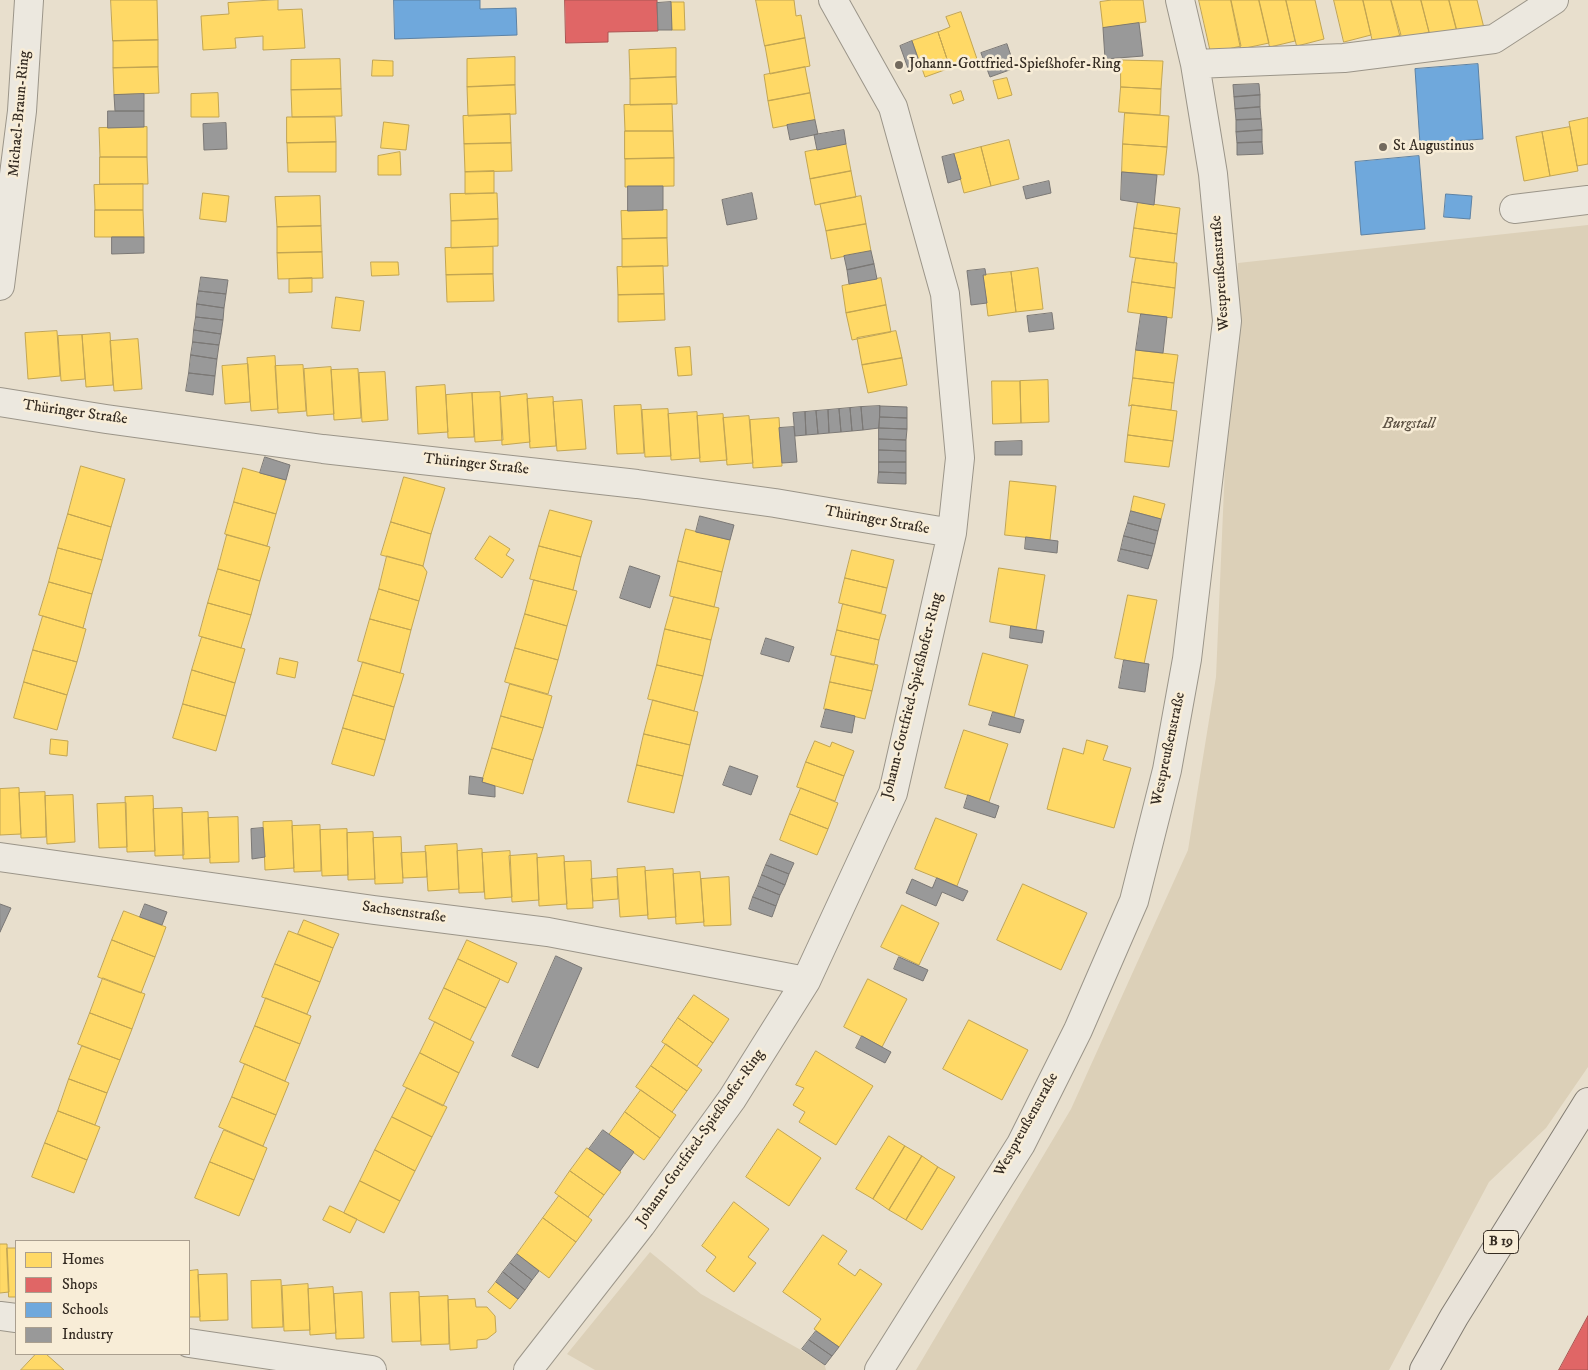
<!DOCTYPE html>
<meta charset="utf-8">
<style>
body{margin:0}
#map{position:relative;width:1588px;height:1370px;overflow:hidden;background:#e8dfcd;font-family:"IM FELL DW Pica",serif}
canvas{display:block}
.legend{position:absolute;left:15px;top:1240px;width:175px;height:115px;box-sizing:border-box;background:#f8edd7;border:1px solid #aa9f8f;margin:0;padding:6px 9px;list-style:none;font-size:15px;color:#342b22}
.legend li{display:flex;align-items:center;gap:10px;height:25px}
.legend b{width:25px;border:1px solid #aa9f8f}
</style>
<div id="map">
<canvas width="1588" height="1370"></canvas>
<ul class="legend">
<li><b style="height:14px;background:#ffd966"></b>Homes</li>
<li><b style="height:14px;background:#e06666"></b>Shops</li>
<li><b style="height:14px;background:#6fa8dc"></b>Schools</li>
<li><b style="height:14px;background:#999"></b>Industry</li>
</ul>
</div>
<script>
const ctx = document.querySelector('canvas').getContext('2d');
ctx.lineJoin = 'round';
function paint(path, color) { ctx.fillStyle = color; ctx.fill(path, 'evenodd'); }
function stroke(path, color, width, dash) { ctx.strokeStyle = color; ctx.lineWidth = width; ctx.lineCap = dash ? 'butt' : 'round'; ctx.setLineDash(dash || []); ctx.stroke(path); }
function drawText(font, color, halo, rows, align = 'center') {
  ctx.font = font + ' "IM FELL DW Pica",serif'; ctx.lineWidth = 5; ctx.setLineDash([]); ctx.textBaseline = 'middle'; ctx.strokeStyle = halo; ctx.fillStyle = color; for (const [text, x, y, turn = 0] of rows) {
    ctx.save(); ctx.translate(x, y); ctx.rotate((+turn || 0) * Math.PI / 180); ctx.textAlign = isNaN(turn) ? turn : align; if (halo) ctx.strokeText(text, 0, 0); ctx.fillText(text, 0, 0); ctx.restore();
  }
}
paint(new Path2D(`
 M1588 225V1067L1546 1128 1489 1182 1389 1370H916L1071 1109 1188 850 1216 677 1225 465 1238 263Z
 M650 1252 701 1294 824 1363 826 1370H595L567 1354Z`), '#dcd0b8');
const homes = new Path2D(`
 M111 0H157L158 40 113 41Z
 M278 0V10L302 9 305 48 263 50V36L235 38 236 48 203 50 201 16 229 14 228 3Z
 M756 0H794L796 16 801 15 805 38 765 46Z
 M1112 0H1143L1146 22 1103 28 1100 2Z
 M1199 0H1231L1241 46 1211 53Z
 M1231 0H1259L1269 43 1241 49Z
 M1259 0H1286L1295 41 1270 47Z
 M1286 0H1315L1324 39 1297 46Z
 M1334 0H1363L1371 35 1344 42Z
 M1363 0H1391L1401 35 1373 42Z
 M1391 0H1421L1429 32 1401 39Z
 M1421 0H1449L1457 31 1431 38Z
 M1449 0H1477L1484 28 1457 31Z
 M671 2H684L685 30H672Z
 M961 12 977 59 950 68 938 32 950 27 946 17Z
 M938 32 950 68 925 77 912 41Z
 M805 38 810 66 770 74 765 46Z
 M158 40V67L113 68V41Z
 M676 48V77L630 79 629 50Z
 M515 57V85L467 87V59Z
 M340 59 341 89 291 90V60Z
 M373 60 393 61V76H372Z
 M1121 60 1163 61 1161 89 1121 87Z
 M158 67 159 93 114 95 113 68Z
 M805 67 810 93 768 101 764 75Z
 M676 77 677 104 630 105V79Z
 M1007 78 1012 95 998 99 993 81Z
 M515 85 516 114 468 116 467 87Z
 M1121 87 1161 89 1160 115 1119 112Z
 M341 89 342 116 292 117 291 90Z
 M961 91 964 100 953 104 950 95Z
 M218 93 219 117H191V94Z
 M810 93 815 120 773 128 768 101Z
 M672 104 673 131H625L624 105Z
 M1125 113 1169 116 1167 147 1123 144Z
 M510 114 511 143 464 144 463 116Z
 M287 117H335L336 142 287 143Z
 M1588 118V164L1577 166 1569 122Z
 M384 122 409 125 406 150 381 148Z
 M147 127V157H100L99 128Z
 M1570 127 1578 171 1550 176 1542 132Z
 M625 131H673L674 158 625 159Z
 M1542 132 1550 176 1524 181 1516 137Z
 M1009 140 1019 179 991 186 981 147Z
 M336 142V172H288L287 143Z
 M511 143 512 171 465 172 464 144Z
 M846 144 851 171 810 179 805 152Z
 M1123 144 1167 147 1164 175 1122 172Z
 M981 147 991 186 964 193 954 154Z
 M400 152 401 175H378V156Z
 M100 157H147L148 184H100Z
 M674 158V186L625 187V159Z
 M494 171V193L465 194V172Z
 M851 171 856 197 815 205 810 179Z
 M143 184V210H95L94 185Z
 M203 193 229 196 226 222 200 219Z
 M494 193H497L498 219 451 221 450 194Z
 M320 196 321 226 277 227 275 197Z
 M861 196 866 224 826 231 820 204Z
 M1138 202 1180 208 1177 234 1134 228Z
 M95 210H143L144 237H95Z
 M667 210V238L622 239 621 211Z
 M498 219V246L451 248V221Z
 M866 224 871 251 831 259 826 231Z
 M321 226 322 252 277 253V227Z
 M1134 228 1177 234 1174 263 1130 257Z
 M667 238 668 266 622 267V239Z
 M493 247V274L446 275 445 248Z
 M322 252 323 278 278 279 277 253Z
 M1136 258 1177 263 1175 288 1132 282Z
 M371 262H398L399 275 372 276Z
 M663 266 664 294 618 295 617 267Z
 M1038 268 1043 309 1016 312 1011 272Z
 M1011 272 1016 312 988 316 983 275Z
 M493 274 494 301 447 302 446 275Z
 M312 278V292L289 293V279Z
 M881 278 886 305 846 313 842 286Z
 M1132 282 1175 288 1172 318 1128 312Z
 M664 294 665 320 618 322V295Z
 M336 297 364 301 360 331 332 328Z
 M886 305 891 332 852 340 846 313Z
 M57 331 60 376 28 379 25 333Z
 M896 331 902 358 862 365 857 338Z
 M110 333 113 385 86 387 82 335Z
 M82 335 85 379 61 381 58 336Z
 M138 339 142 389 114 391 110 341Z
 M690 347 692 375 678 376 675 348Z
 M1136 350 1178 355 1174 383 1133 378Z
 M275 356 278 409 251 411 247 358Z
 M902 358 907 385 868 393 862 365Z
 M248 364 250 402 225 404 222 366Z
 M303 365 306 411 278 413 275 366Z
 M331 367 334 414 307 416 304 369Z
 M358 369 361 418 334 420 331 370Z
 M385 372 388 420 362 422 359 373Z
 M1133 378 1174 383 1171 410 1132 405 1129 406Z
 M1048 380 1049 422 1021 423 1020 381Z
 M992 381H1020L1021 423 993 424Z
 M445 385 448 432 418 434 416 387Z
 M500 392 503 440 475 442 472 393Z
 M472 393 474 437 448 438 446 395Z
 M527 394 530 442 502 445 500 397Z
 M553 397 556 446 530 448 527 399Z
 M582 400 586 449 557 451 553 402Z
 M641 405 644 453 617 454 614 406Z
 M1132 405 1177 411 1173 441 1128 435Z
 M668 409 671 456 645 457 642 410Z
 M697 412 700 458 671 460 668 414Z
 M723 414 727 460 700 462 697 416Z
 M749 416 753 463 727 465 723 418Z
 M779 418 782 466 753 468 750 420Z
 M1128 435 1173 441 1169 467 1125 462Z
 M81 466 125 479 111 527 68 514Z
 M243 468 286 480 276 514 234 502Z
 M404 477 445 488 431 534 391 522Z
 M1010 481 1056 486 1050 540 1005 535Z
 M1134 496 1165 504 1161 519 1131 511Z
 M234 502 276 514 267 546 225 534Z
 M550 510 592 521 581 557 539 546Z
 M68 514 111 527 102 560 58 548Z
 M391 522 431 534 423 566 381 555Z
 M686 529 730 540 722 572 678 561Z
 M227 535 270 547 260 581 218 569Z
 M490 536 510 549 506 555 514 560 502 578 475 559Z
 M539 546 581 557 573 590 530 579Z
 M58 548 102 560 92 594 49 582Z
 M852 550 894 560 887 588 845 578Z
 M387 556 423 566 427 572 419 601 379 589Z
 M678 561 722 572 714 607 670 596Z
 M999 568 1045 575 1036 630 990 622Z
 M218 569 260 581 251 615 208 603Z
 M845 578 887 588 881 613 839 603Z
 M534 580 577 591 567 626 525 614Z
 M49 582 92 594 83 628 39 615Z
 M379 589 419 601 411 630 370 619Z
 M1128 595 1157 600 1144 664 1115 658Z
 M674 597 719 608 711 640 665 629Z
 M208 603 251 615 241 648 199 636Z
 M843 604 886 615 879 640 837 630Z
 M525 614 567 626 558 660 515 648Z
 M43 616 86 629 77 662 33 650Z
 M370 619 411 630 400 673 358 661Z
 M665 629 711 640 703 676 657 665Z
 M837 630 879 640 874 665 831 655Z
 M202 637 245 649 235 683 192 670Z
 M515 648 558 660 548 694 505 682Z
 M33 650 77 662 67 695 24 682Z
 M983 653 1028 665 1014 717 969 705Z
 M836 656 878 665 872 691 830 682Z
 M280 658 298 662 295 678 277 674Z
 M363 662 404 674 394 707 353 695Z
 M657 665 703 676 694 711 648 699Z
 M192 670 235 683 226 716 183 704Z
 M24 682 67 695 57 730 14 718Z
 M830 682 872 691 865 719 824 709Z
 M510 684 552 696 543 728 501 716Z
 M353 695 394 707 385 740 343 728Z
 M653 700 698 712 690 745 644 734Z
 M183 704 226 716 216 751 173 738Z
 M501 716 543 728 533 760 492 748Z
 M343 728 385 740 374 776 332 764Z
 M964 730 1008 744 989 802 945 788Z
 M644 734 690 745 683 776 637 765Z
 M51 739 68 741 67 756 50 754Z
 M1087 740 1108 746 1103 760 1131 768 1114 828 1047 809 1063 748 1083 754Z
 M815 741 830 747 832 742 854 751 844 776 806 762Z
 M492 748 533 760 523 794 482 782Z
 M806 762 844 776 835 801 797 787Z
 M637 765 683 776 674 813 628 802Z
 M19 788 21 834 0 835V789Z
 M801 788 838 803 828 829 790 814Z
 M45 792 46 837 21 838 19 793Z
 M73 795 75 842 47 844 45 796Z
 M153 796 155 851 127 852 125 797Z
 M126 803 127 847 99 848 97 804Z
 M182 808 184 855 155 856 153 809Z
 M208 812 210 858 183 859 182 813Z
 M790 814 828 829 817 855 780 840Z
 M238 817 239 862 210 863 208 818Z
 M936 818 977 834 957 886 915 869Z
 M292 821 294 868 265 870 263 822Z
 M320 825 321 871 294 872 292 826Z
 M347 829 348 875 322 876 320 830Z
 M373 832 375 879 348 880 347 833Z
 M401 837 403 883 375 884 373 838Z
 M457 844 459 889 428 891 425 846Z
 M482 849 484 892 459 893 457 851Z
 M510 851 512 897 485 899 482 853Z
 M426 852 427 877 403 878 401 853Z
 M537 854 539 900 512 902 509 856Z
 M564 856 567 904 539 906 537 858Z
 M591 861 593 908 567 909 564 862Z
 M645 867 648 915 620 917 617 869Z
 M673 869 676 917 648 919 645 871Z
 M700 872 704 922 676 924 673 874Z
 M617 877 618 899 593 901 591 879Z
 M729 877 731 925 704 926 701 879Z
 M1023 884 1087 913 1061 970 997 940Z
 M902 905 939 923 919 965 881 947Z
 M124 911 166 927 155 957 112 940Z
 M304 920 339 934 333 948 298 934Z
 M289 931 333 948 320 982 275 964Z
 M112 940 155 957 141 993 98 977Z
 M467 940 517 963 508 983 458 959Z
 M458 959 500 979 486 1008 444 988Z
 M275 964 320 982 307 1014 262 997Z
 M103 978 145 994 132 1029 90 1013Z
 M868 979 907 999 882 1047 844 1027Z
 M444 988 486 1008 470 1040 429 1019Z
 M694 995 729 1019 713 1043 678 1018Z
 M266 998 311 1016 300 1044 255 1026Z
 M90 1013 132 1029 120 1060 78 1044Z
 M678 1018 713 1043 697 1066 662 1042Z
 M969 1020 1028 1050 1002 1100 943 1069Z
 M435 1022 474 1042 459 1073 420 1053Z
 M255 1026 300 1044 285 1081 240 1062Z
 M666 1044 702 1070 687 1091 651 1066Z
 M82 1046 120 1060 107 1093 69 1079Z
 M816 1051 873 1086 836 1145 799 1122 805 1112 793 1105 804 1088 796 1085Z
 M420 1053 459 1073 443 1106 403 1086Z
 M245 1064 289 1083 276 1115 232 1097Z
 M651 1066 687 1091 672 1112 636 1087Z
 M69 1079 107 1093 95 1125 58 1111Z
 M407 1088 447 1107 432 1137 392 1117Z
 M641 1090 676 1115 660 1138 625 1112Z
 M232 1097 276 1115 263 1146 219 1127Z
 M58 1111 100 1127 87 1160 45 1143Z
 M625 1112 660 1138 644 1160 609 1135Z
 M392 1117 432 1137 415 1171 375 1150Z
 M778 1129 821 1158 789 1206 746 1177Z
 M224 1130 267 1148 254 1180 210 1162Z
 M889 1136 905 1146 873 1199 856 1189Z
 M45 1143 87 1160 74 1193 32 1177Z
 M905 1146 922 1156 889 1210 873 1199Z
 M587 1148 621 1172 604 1195 570 1171Z
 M375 1150 415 1171 400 1201 360 1181Z
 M922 1156 938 1167 906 1220 889 1210Z
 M210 1162 254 1180 239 1216 195 1198Z
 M938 1167 955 1177 922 1230 906 1220Z
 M570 1171 604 1195 588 1217 555 1193Z
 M360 1181 400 1201 384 1233 344 1213Z
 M559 1196 592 1220 576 1242 543 1218Z
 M734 1202 769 1229 748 1257 756 1263 734 1292 706 1271 716 1257 702 1246Z
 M330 1206 357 1219 350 1233 323 1220Z
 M543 1218 576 1242 549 1278 517 1254Z
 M823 1235 847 1251 838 1264 855 1276 860 1269 882 1284 839 1347 814 1329 821 1319 783 1292Z
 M0 1244H7L9 1292 0 1293Z
 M7 1248H16V1297H9Z
 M198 1270 200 1317H189V1271Z
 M227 1274 228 1320 200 1321 198 1275Z
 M281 1280 283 1327 252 1328 251 1281Z
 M496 1282 518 1299 510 1309 488 1292Z
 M308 1284 310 1330 284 1331 282 1286Z
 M333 1287 336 1333 310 1335 308 1289Z
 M362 1292 364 1338 336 1339 334 1294Z
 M419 1292 421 1341 392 1342 390 1293Z
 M448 1296 449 1344 421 1345 419 1297Z
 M475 1299 476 1307H487L495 1316 496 1332 487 1339 477 1340V1348L450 1350 448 1300Z
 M36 1354H46L64 1370H21Z`);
paint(homes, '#ffd966');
stroke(homes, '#c2a552', 1);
const shops = new Path2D(`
 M565 0H657L658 31 608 32V42L566 43Z
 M1588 1316V1370H1559Z`);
paint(shops, '#e06666');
stroke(shops, '#ac5452', 1);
const schools = new Path2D(`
 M394 0H480V9L516 8 517 35 395 39Z
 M1478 64 1483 139 1420 144 1415 69Z
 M1419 156 1425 229 1361 235 1355 162Z
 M1446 194 1472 196 1470 219 1444 217Z`);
paint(schools, '#6fa8dc');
stroke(schools, '#5d82a4', 1);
const industry = new Path2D(`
 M671 2 672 30H658L657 3Z
 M1139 23 1143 56 1105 59 1103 28Z
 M912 41 921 67 909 71 900 46Z
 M1007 44 1015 68 990 77 981 53Z
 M1259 84 1260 95 1234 97 1233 85Z
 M144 94V111H115L114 95Z
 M1260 95V107L1235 109 1234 97Z
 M1260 107 1261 119 1236 120 1235 109Z
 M108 111H144V127L108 128Z
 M1261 119 1262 130 1236 132V120Z
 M815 120 818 134 790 140 787 125Z
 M226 123 227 149 204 150 203 124Z
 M844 130 846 144 817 150 814 135Z
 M1262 130V142L1237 143 1236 132Z
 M1262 142 1263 154 1237 155V143Z
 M954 154 961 179 948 183 942 157Z
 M1122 172 1157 175 1154 205 1121 200Z
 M1049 181 1051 193 1026 199 1023 187Z
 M628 186H663V210L628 211Z
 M752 193 757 219 727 225 722 200Z
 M112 237H144V253L112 254Z
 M871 251 874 264 847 270 844 256Z
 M874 264 877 279 849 284 847 270Z
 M985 269 986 275H983L987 303 971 305 967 271Z
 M201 277 228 280 226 294 199 291Z
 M199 291 226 294 224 308 197 304Z
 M197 304 224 308 223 320 196 317Z
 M1052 313 1054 329 1029 332 1027 316Z
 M1141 314 1167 317 1163 353 1136 350Z
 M196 317 223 320 221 334 194 330Z
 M194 330 221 334 219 345 193 342Z
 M193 342 219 345 217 359 191 355Z
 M191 355 217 359 215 376 189 373Z
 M189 373 215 376 213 395 186 391Z
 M880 406 879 428 863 430 861 407Z
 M880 406 907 407V418L880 417Z
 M861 407 863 430 852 431 850 408Z
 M850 408 852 431 841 432 839 409Z
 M839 409 841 432 829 433 828 410Z
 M828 410 829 433 818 434 816 411Z
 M816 411 818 434 806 435 805 412Z
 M805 412 806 435 795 436 793 413Z
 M880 417 907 418V429L879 428Z
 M794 427 797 462 782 463 779 428Z
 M879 428 907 429 906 440 879 439Z
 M879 439 906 440V451L879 450Z
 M1022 441V455H995V442Z
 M879 450 906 451V462H879Z
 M265 457 290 465 286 480 260 473Z
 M879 462H906V473L879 472Z
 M879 472 906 473V484L878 483Z
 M1131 511 1161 519 1158 531 1128 523Z
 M700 516 734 525 730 540 696 532Z
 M1128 523 1158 531 1155 544 1124 536Z
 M1124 536 1155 544 1152 556 1121 549Z
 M1026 537 1058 541 1057 553 1025 549Z
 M1121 549 1152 556 1148 569 1118 561Z
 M630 566 660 576 650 608 620 598Z
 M1011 626 1044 631 1042 643 1010 638Z
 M766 638 794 647 789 662 761 654Z
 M1124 660 1149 664 1145 692 1119 688Z
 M826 709 855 716 852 733 821 727Z
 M993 712 1024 720 1020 733 989 725Z
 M730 766 758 776 751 795 723 785Z
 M470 776 483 778 482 782 495 786V797L469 794Z
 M968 795 999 806 995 818 964 808Z
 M263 828 265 857 252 859 251 829Z
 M771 854 794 863 789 874 766 865Z
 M766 865 789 874 785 885 762 875Z
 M762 875 785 885 780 895 758 886Z
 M937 878 968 891 963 901 942 892 936 906 906 893 912 879 932 888Z
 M758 886 780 895 776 906 753 897Z
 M753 897 776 906 772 917 749 909Z
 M0 904 11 908 0 932Z
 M145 904 167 912 162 925 140 917Z
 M556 956 582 968 538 1068 512 1056Z
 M899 957 928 970 923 981 894 969Z
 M862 1036 891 1052 885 1063 856 1048Z
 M603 1130 634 1152 620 1171 589 1149Z
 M517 1254 539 1271 532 1280 510 1263Z
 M510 1263 532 1280 525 1290 503 1272Z
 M503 1272 525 1290 518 1299 496 1282Z
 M816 1331 839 1347 832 1356 809 1340Z
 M809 1340 832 1356 825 1365 802 1349Z`);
paint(industry, '#999');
stroke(industry, '#7b7875', 1);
const minor = new Path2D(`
 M1195 64 1344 58 1494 39 1554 0
 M1514 209 1588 200
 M0 286 22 111 29 0
 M0 402 106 419 323 449 637 484 775 503 952 533
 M0 857 374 910 548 932 806 981
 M0 1316 16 1318
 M189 1343 372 1370
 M528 1370 641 1225 732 1099 806 981 893 793 952 533 960 458 945 294 893 107 833 0
 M879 1370 1021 1144 1078 1030 1134 901 1167 770 1187 659 1227 321 1213 174 1195 64 1180 0`);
const trunk = new Path2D(`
 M1424 1370 1454 1317 1588 1102`);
stroke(minor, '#9b9589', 30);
stroke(trunk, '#827c72', 30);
stroke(minor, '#ece8df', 28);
stroke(trunk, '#e9e3d9', 28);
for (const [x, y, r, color] of [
 [899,65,5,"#736a5e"],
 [1383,147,5,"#736a5e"]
]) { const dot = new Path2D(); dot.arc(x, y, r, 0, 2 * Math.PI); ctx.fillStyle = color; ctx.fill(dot); stroke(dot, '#f8edd7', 2); }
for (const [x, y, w] of [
 [1501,1242,35]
]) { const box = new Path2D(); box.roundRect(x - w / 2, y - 11.5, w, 23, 4); ctx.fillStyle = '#f8edd7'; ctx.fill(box); stroke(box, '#342b22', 1); }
drawText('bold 14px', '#342b22', null, [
 ["B 19",1501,1242]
]);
drawText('15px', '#342b22', '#f8edd7', [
 ["Johann-Gottfried-Spießhofer-Ring",909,65],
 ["St Augustinus",1393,147]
], 'left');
drawText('15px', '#342b22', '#f8edd7', [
 ["Michael-Braun-Ring",20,114,-85],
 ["Westpreußenstraße",1221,273,-94],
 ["Thüringer Straße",75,413,8],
 ["Thüringer Straße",476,465,6],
 ["Thüringer Straße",877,521,10],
 ["Johann-Gottfried-Spießhofer-Ring",913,696,-76],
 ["Westpreußenstraße",1169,749,-78],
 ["Sachsenstraße",404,913,8],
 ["Westpreußenstraße",1027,1125,-61],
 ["Johann-Gottfried-Spießhofer-Ring",701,1138,-55]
]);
drawText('italic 15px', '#5c5143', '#f8edd7', [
 ["Burgstall",1409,425]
]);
</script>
